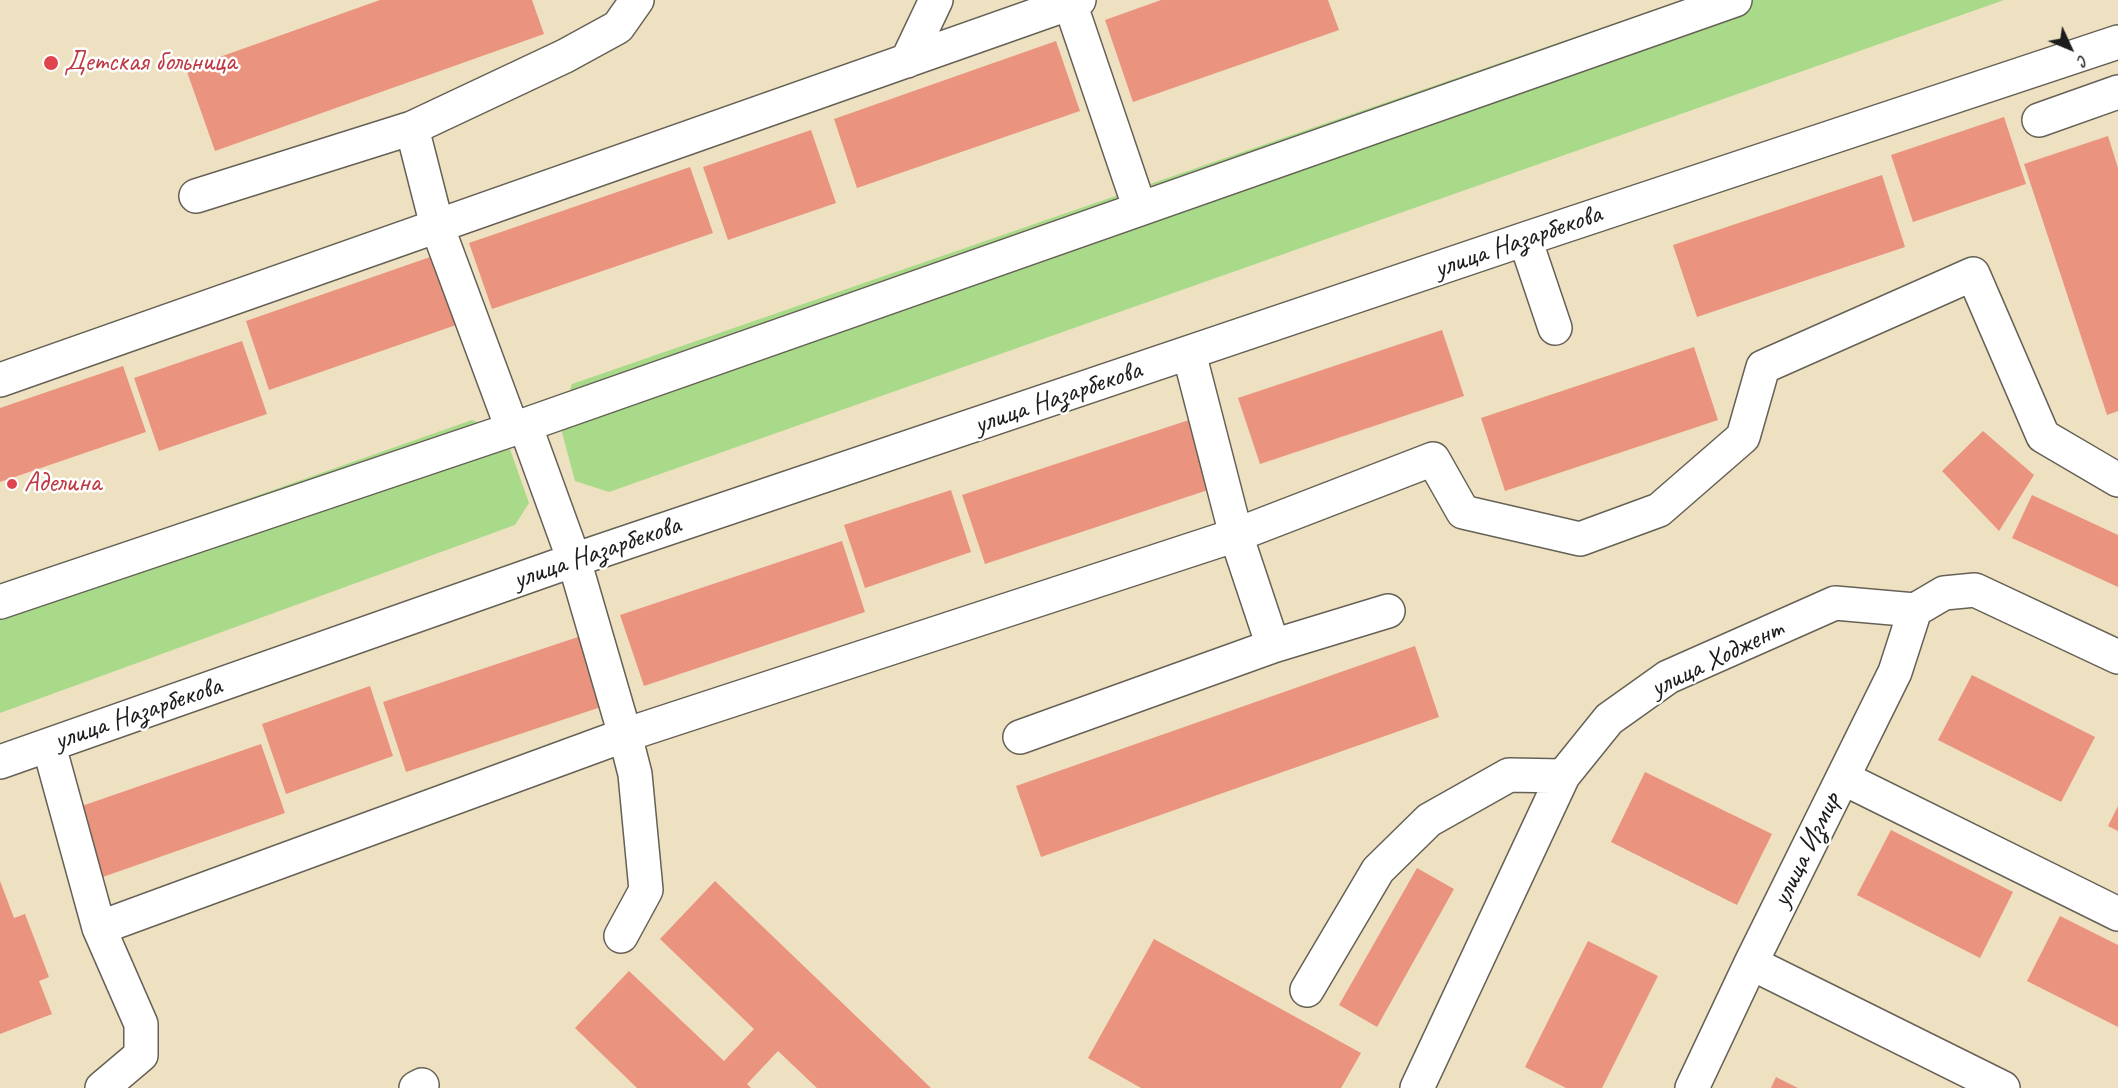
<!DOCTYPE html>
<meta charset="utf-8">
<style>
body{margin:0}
#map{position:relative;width:2118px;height:1088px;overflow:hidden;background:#eee1c1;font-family:Caveat,sans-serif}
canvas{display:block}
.north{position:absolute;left:2040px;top:18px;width:60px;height:60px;-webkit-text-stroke:4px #fff;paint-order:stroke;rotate:134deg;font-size:16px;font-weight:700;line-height:24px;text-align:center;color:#1c1c1c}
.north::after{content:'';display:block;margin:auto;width:21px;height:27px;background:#1c1c1c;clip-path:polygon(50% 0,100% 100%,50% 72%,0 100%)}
</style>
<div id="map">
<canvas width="2118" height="1088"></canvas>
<div class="north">С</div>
</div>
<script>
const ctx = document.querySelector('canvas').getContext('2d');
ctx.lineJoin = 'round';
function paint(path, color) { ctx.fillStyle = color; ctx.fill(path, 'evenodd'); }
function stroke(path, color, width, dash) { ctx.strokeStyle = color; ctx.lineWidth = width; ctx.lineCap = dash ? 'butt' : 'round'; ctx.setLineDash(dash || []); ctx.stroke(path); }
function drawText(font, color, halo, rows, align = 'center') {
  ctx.font = font + ' Caveat,sans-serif'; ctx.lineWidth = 5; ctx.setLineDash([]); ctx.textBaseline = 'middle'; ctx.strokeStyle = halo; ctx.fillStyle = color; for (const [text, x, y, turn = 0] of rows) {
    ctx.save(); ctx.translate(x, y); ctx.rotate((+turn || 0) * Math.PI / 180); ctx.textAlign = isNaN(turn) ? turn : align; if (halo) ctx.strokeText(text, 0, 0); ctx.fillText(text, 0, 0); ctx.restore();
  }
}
paint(new Path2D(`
 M1682 0H2004L609 492 575 481 559 421 572 384Z
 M472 420 504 432 529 503 515 525 0 713V586Z`), '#a8da89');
paint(new Path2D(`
 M380 0H532L544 34 215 151 186 69Z
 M1161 0H1328L1339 30 1133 102 1105 20Z
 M1056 41 1080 111 857 188 834 119Z
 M2004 117 2026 184 1913 222 1891 155Z
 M811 130 836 203 728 240 703 167Z
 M2108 136 2118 168V411L2107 415 2024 164Z
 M690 167 713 233 492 309 469 243Z
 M1882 175 1905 247 1697 317 1673 245Z
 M436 255 459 324 269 390 246 321Z
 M1442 330 1464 396 1260 464 1238 398Z
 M242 341 267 414 159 451 134 378Z
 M1694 347 1718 420 1505 491 1481 418Z
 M123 366 146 432 0 482V408Z
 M1195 418 1217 487 985 564 962 495Z
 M1983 431 2034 475 1999 531 1942 471Z
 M951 490 971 552 865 588 844 525Z
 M2032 495 2118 535V587L2012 538Z
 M842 541 865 612 644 686 620 615Z
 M581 636 604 706 406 772 383 702Z
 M1415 646 1439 717 1041 857 1016 786Z
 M1972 675 2095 737 2061 802 1938 740Z
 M370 686 393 756 286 794 262 724Z
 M261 744 285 813 100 878 76 808Z
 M1645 772 1772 834 1737 905 1611 842Z
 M2118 806V831L2108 826Z
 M1891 830 2013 892 1980 958 1857 895Z
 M1417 868 1454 889 1377 1027 1339 1005Z
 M0 881 14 918 25 914 49 977 39 981 52 1014 0 1034Z
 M715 881 931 1088H817L778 1051 747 1084 751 1088H637L575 1028 629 971 724 1061 754 1029 660 939Z
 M2060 916 2118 945V1027L2027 981Z
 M1154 939 1361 1053 1341 1088H1141L1088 1058Z
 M1588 941 1658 976 1602 1088H1566L1525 1067Z
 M1776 1077 1798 1088H1771Z`), '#ea937e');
const minor = new Path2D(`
 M1070 3 1140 209
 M907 61 936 0
 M2039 120 2118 92
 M412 128 437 226 512 428
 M196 196 412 128 565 56 618 27 637 0
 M1525 239 1555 328
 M0 380 1079 0
 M525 425 574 560 625 735 635 774 646 890 621 936
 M0 602 525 425 1735 0
 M1273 646 1388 611
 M1020 737 1273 646 1236 535 1433 459 1463 512 1580 539 1659 510 1743 437 1763 367 1973 274 2043 436 2118 480
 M49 746 99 928 141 1024V1055L102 1088
 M0 762 574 560 1525 239 2118 42
 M1843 778 2118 914
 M99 928 625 735 1236 535 1189 353
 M1751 963 2003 1088
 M1307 990 1378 870 1429 820 1509 775 1563 776
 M416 1088 422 1085
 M1417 1088 1563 776 1609 719 1668 677 1835 603 1915 610 1944 593 1975 590 2118 657
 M1692 1088 1751 963 1895 672 1915 610`);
stroke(minor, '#666156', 36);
stroke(minor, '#fff', 33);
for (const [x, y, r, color] of [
 [51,63,8,"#e0444e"],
 [12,484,6,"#e0444e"]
]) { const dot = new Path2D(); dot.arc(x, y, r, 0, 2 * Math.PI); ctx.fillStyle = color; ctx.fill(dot); stroke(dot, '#fff', 2); }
drawText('28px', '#be3a42', '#fff', [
 ["Детская больница",64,63],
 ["Аделина",24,484]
], 'left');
drawText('28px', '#1c1c1c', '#fff', [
 ["улица Назарбекова",1518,242,-19],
 ["улица Назарбекова",1058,398,-19],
 ["улица Назарбекова",597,553,-19],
 ["улица Ходжент",1717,659,-26],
 ["улица Назарбекова",138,714,-19],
 ["улица Измир",1807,850,-64]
]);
</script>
